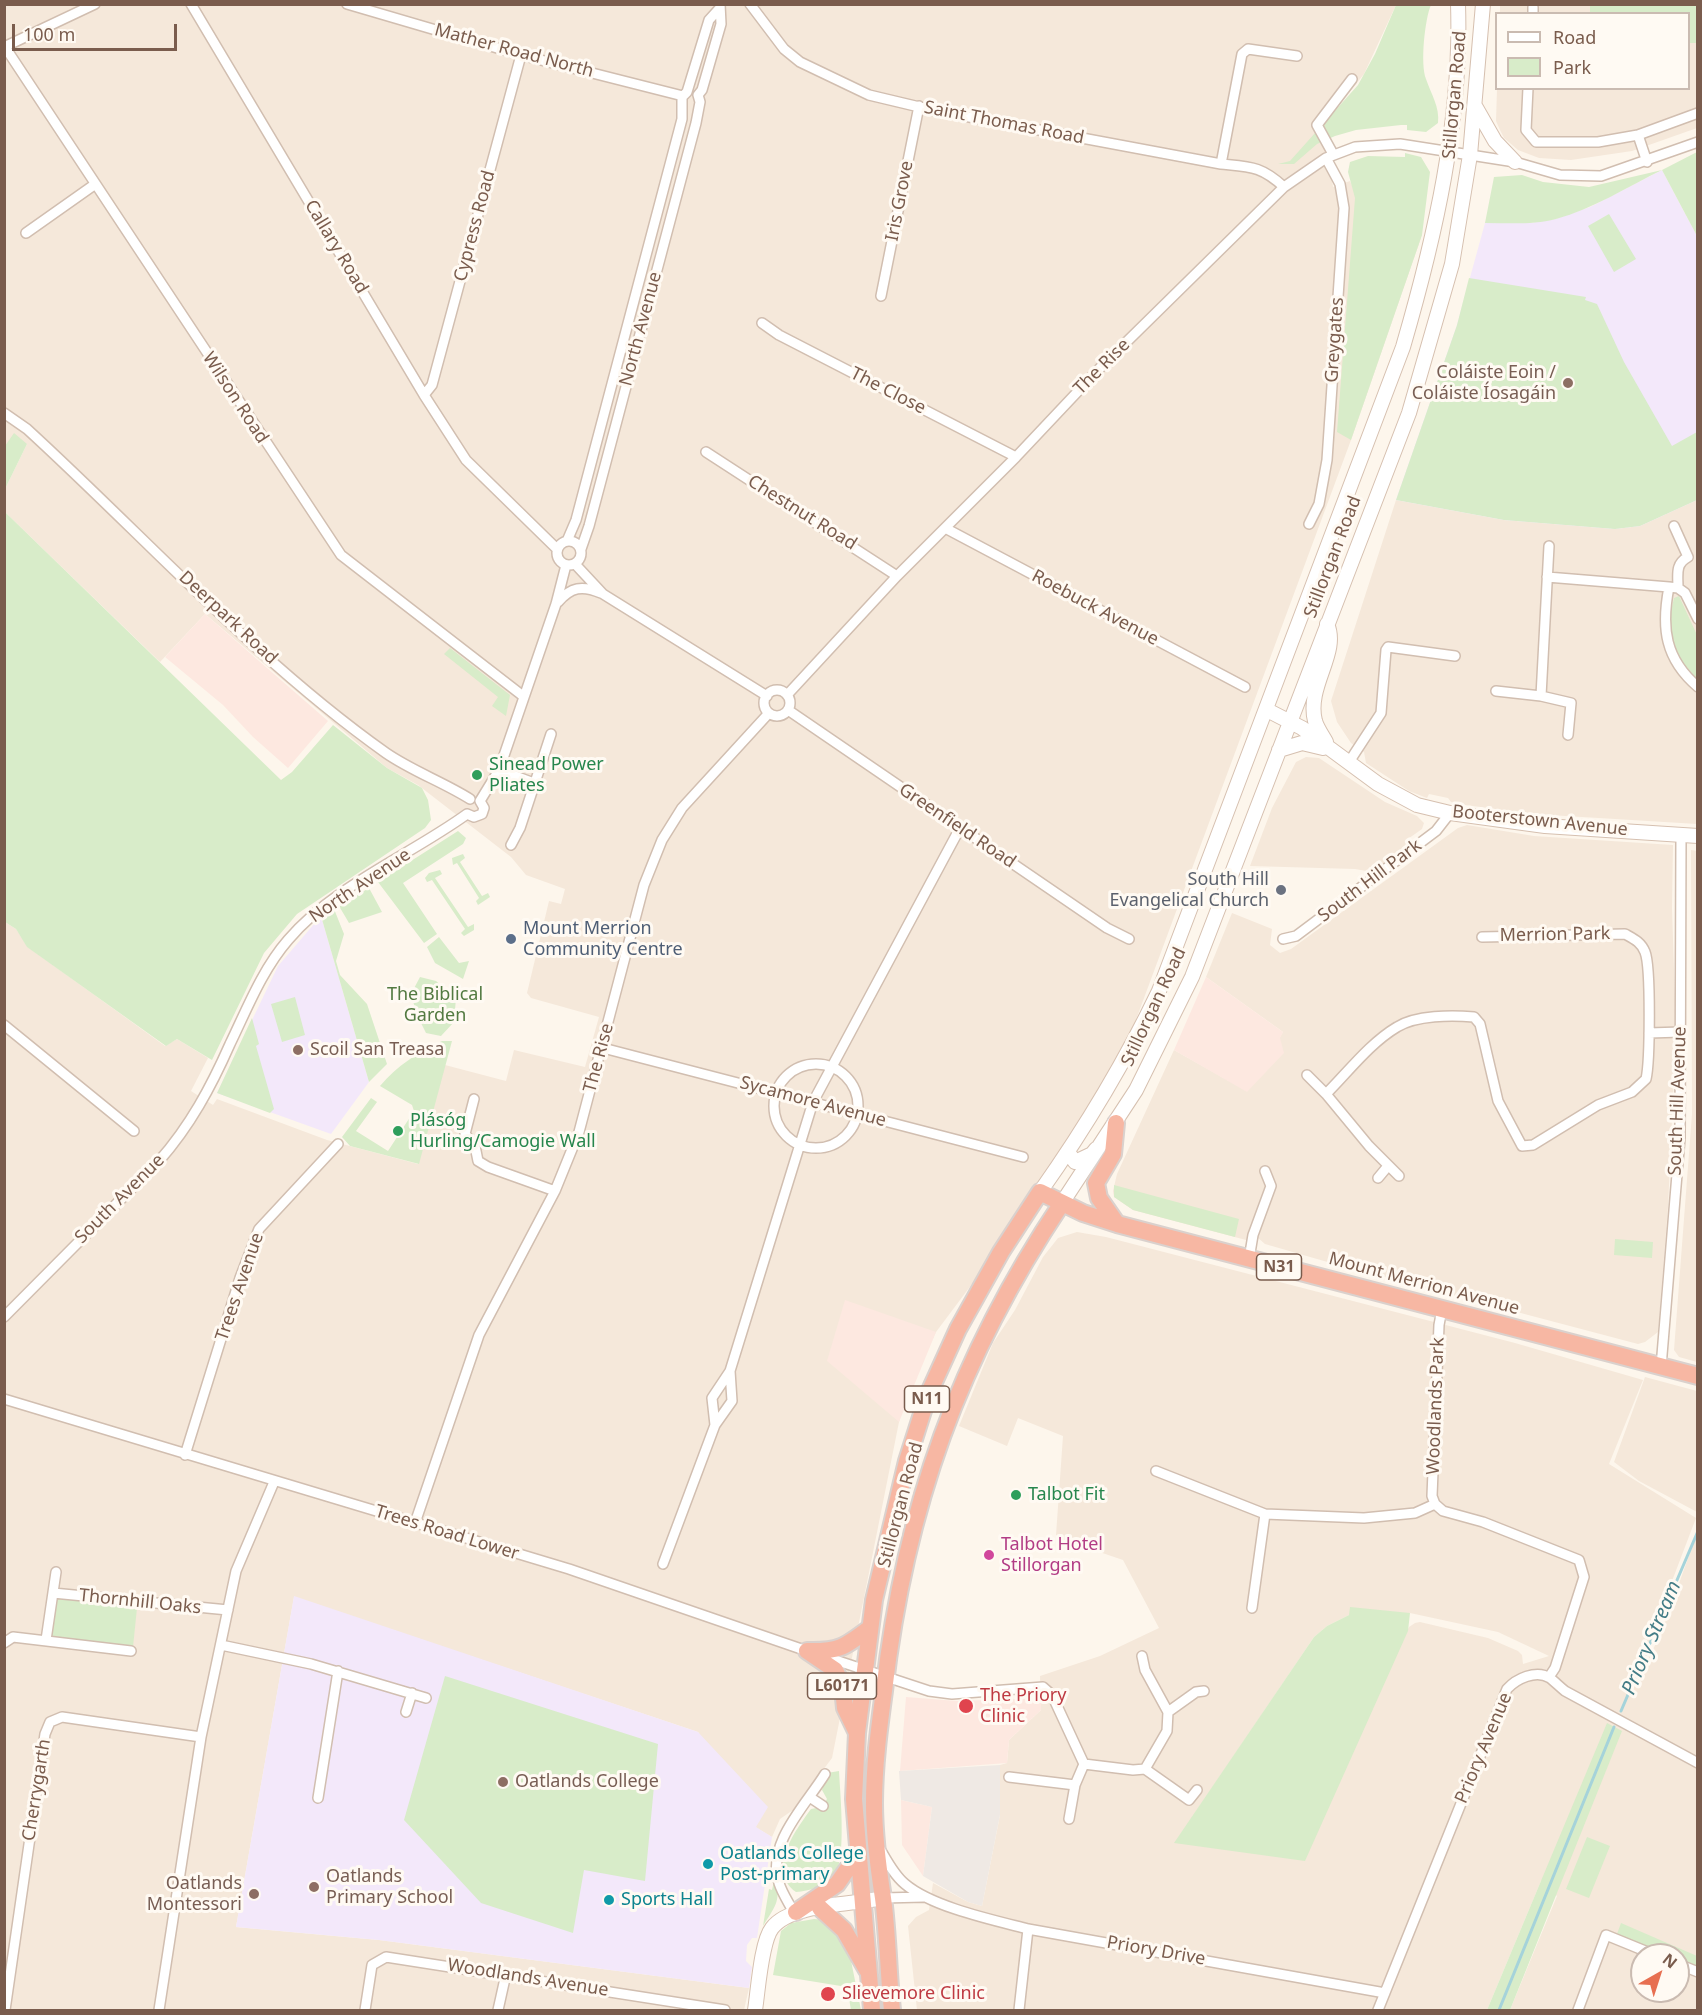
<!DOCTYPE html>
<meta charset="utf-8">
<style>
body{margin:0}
#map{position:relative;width:1702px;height:2015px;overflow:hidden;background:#fdf6ec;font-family:"Noto Sans",sans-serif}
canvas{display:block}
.frame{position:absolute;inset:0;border:6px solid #7a5c4d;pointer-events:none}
.legend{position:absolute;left:1495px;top:12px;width:195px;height:78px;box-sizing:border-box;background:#fffaf3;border:2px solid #cabbb1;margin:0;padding:8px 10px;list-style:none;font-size:18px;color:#7a5c4d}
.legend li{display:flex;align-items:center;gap:12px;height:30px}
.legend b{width:30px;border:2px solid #cabbb1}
.north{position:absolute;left:1630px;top:1943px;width:60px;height:60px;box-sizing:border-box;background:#fffaf3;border:2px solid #cabbb1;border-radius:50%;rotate:39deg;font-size:16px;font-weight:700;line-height:24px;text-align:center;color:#7a5c4d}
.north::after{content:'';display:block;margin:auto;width:21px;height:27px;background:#e76f51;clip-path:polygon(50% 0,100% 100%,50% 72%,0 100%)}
.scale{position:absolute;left:12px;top:24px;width:165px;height:27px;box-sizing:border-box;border:3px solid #7a5c4d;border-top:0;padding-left:8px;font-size:18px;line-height:21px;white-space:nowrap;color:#7a5c4d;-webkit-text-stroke:4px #fffaf3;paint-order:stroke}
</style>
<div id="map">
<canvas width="1702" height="2015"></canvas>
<div class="frame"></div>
<ul class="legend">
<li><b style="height:8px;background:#fff"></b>Road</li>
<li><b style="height:16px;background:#d8ecc9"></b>Park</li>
</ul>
<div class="north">N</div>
<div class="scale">100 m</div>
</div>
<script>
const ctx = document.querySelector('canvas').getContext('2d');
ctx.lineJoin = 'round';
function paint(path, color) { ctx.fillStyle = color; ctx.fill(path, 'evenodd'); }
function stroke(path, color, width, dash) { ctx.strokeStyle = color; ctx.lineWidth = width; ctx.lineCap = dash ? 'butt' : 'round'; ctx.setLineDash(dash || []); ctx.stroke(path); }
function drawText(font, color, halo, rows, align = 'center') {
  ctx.font = font + ' "Noto Sans",sans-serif'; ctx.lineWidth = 6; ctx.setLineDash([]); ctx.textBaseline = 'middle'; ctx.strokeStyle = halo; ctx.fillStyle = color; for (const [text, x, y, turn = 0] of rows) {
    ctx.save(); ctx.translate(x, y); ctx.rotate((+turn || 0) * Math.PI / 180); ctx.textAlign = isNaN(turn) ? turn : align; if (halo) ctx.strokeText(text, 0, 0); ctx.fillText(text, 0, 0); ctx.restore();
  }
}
paint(new Path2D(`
 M5 5H1396L1364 74 1324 124 1333 187 1350 181 1354 190 1422 235 1351 440 1121 1060 1017 1224 936 1332 907 1396 899 1422 832 1758 793 1810 780 1819 772 1837 755 1827 698 1732 294 1597 236 1927 379 1940 749 1988 744 2010H5V922L16 929 28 947 165 1046 177 1039 208 1058 191 1091 213 1105 217 1099 327 1140 418 1164 445 1065 506 1081 514 1050 585 1067 599 1017 531 998 527 993 549 901 561 904 565 889 526 875 511 857 418 785 387 768 205 614 160 662 5 512V489L27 444 5 446Z
 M1500 5H1590V13L1500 14Z
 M1689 43H1697V128L1632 151 1571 160 1539 158 1518 150 1504 138 1500 130 1496 121 1497 89 1688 88Z
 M1396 500 1504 520 1615 529 1640 526 1697 500V824L1533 814 1458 804 1451 802 1448 798 1429 794 1427 798 1409 791 1366 763 1364 752 1351 743 1337 722 1331 701Z
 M1306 757 1319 758 1385 802 1417 816 1424 823 1422 829 1405 841 1407 846 1372 872 1355 869 1250 866 1272 808 1296 762Z
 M1467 825 1534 836 1673 845 1672 908 1676 1032 1668 1207 1658 1332 1645 1342 1638 1344 1324 1261 1265 1244 1257 1237 1246 1240 1133 1210 1114 1197 1113 1191 1117 1174 1174 1050 1247 1091 1283 1032 1206 977 1232 913 1272 929 1270 945 1280 953 1291 949 1458 828Z
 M1691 850 1698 851 1697 1362 1679 1357 1674 1350 1692 1114Z
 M1077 1232 1106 1237 1515 1343 1643 1380 1609 1464 1696 1518 1653 1631 1641 1674 1662 1631 1697 1533V2010H1510L1557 1896 1541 1881 1487 2010H917L908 1926 916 1917 929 1910 933 1883 968 1902 982 1906 1000 1815V1765L1007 1763 1009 1740 1041 1710 1040 1676 1100 1656 1159 1628 1123 1560 1061 1539 1056 1535 1063 1436 1018 1418 1007 1446 959 1426 993 1343 1015 1310 1043 1257 1058 1238ZM1410 1613 1498 1632 1549 1656 1523 1664 1522 1655 1518 1651 1488 1638 1420 1622 1415 1623 1409 1627 1398 1650 1175 1843 1314 1637 1327 1626 1349 1615ZM1642 1955H1678V1991H1642Z
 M1645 1377 1697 1391V1512L1639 1481 1614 1462Z`), '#f5e8da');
paint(new Path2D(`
 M205 614 328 721 288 768 253 737 223 705 165 657Z
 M1206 977 1283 1032 1280 1038 1284 1053 1247 1092 1174 1050Z
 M845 1300 936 1332 899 1422 827 1361Z
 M906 1697 957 1701 1041 1698V1710L1009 1740 1007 1763 900 1771Z
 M901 1800 932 1807 923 1876 902 1845Z`), '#fde8e0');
paint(new Path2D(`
 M1000 1765V1815L982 1906 968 1902 923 1876 932 1807 901 1800 899 1771Z`), '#efe9e4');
paint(new Path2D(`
 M1662 170 1697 236V500L1640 526 1615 529 1504 520 1396 500 1457 325 1485 223H1530L1555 219 1590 207Z
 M321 916 369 1082 331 1134 217 1093 278 966Z
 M294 1596 698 1732 768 1807 756 1827 772 1837 757 1938H752L747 1945 746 1961 752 1967 749 1988 379 1940 236 1927Z`), '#f3e8fa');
paint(new Path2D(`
 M1396 5H1431C1425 18 1420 64 1426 79 1431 94 1440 107 1438 123L1426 132 1407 130V125H1401L1356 130 1335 136 1317 144 1294 164H1278L1290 161 1358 85 1375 54Z
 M1590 5H1697V43H1689L1688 14 1590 13Z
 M1697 152V236L1662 170C1627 187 1593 209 1556 219 1533 225 1509 223 1485 223L1494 177 1522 175 1543 182 1589 187 1662 170Z
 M1405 153 1421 157 1430 172 1422 235 1351 440 1337 432 1355 198 1348 172 1350 162 1368 156 1405 157Z
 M1609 214 1636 259 1614 272 1588 226Z
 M1469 278 1586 297 1585 300 1597 304 1624 362 1672 446 1697 432V500L1640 526 1615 529 1504 520 1396 500 1457 325Z
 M14 433 27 444 5 489V446Z
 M5 512 281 780 292 772 333 725 387 768 422 788 428 800 431 820 425 828 297 914 264 953 212 1060 177 1039 166 1046 27 947 16 929 5 922Z
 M1679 596 1697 635V679L1675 654 1669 620 1674 598Z
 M450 648 510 695 506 716 492 706 498 697 444 654Z
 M458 831 466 838 463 844 403 883 437 934 424 943 378 882Z
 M463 854 465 858 460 862 482 896 488 893 490 897 478 905 476 901 479 898 457 863 453 865 452 858Z
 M440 870 442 874 435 878 468 927 474 924V930L464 936 461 933 465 929 432 880 427 882 425 878 429 873Z
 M369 888 382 912 349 923 339 906Z
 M334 909 344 934 336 961 340 975 367 1004 387 1064 369 1082 321 916Z
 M439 937 459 963 469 961 463 979 435 963 427 947Z
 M420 977 436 981 456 998 454 1022 441 1036 426 1033 417 1015 411 994Z
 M295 997 305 1035 282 1042 271 1004Z
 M252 1018 259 1044 256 1046 274 1109 270 1113 217 1093Z
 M442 1041H452L419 1164 350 1146 342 1137 371 1098 377 1102 356 1131 388 1151 414 1111 412 1105 380 1086C397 1066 418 1052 442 1041Z
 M1114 1185 1239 1219 1235 1237 1133 1210 1114 1197Z
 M1615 1239 1653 1242 1652 1258 1614 1255Z
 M56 1597 137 1608 133 1647 52 1636 51 1629Z
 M1350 1607 1410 1613 1408 1631 1305 1861 1174 1843 1314 1637 1327 1626 1349 1615Z
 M445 1676 658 1744 645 1881 584 1870 573 1933 481 1903 404 1820Z
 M1607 1723 1622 1731 1510 2010H1487Z
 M839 1771C840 1792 847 1861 834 1876 826 1886 809 1891 796 1892 766 1870 795 1831 811 1809L822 1807 827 1799 822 1790 827 1773Z
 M1587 1837 1610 1846 1589 1898 1566 1889Z
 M774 1881C783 1900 773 1909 763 1926L769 1889 772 1890Z
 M814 1919 827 1920 848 1946 861 2010H851L847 1987 773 1975 781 1931 791 1923Z
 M1621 1923 1697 1956V1966L1678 1959V1955H1669L1617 1934Z`), '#d8ecc9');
stroke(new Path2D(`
 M1621 1711 1698 1531
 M1499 2010 1614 1727`), '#a5d3da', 3);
const street = new Path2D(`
 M191 4 424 395 466 460 557 549
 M347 4 521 55 683 96
 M750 4 784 49 800 62 869 95 932 110 1221 164C1251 167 1261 166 1284 187
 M1533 14V7
 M4 47 95 4
 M5 47 341 555 523 696
 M1528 88 1526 130 1536 142H1598L1638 135 1647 162
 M1638 135 1698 113
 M1333 154 1317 125 1352 79
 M1221 164 1242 54 1248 49 1297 56
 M26 233 94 185
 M881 296 919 106
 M762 323 779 335 1016 457
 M424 395 432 385 521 55
 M4 413 27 429C145 537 255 660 386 753 412 771 443 782 470 799
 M706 452 897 576
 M1309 524 1319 504 1327 460 1344 208 1340 184 1326 158
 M1674 526 1688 557C1675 564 1678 574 1678 588L1669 587C1661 628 1665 659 1698 687
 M945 528 1245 687
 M557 553a12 12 0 1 1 24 0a12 12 0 1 1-24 0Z
 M567 541 576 520 682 119V97L687 92 709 20 719 9
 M581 549 589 526 696 123 700 102 698 95 702 90 721 24 720 4
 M575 564 603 594 767 696
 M1547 577 1669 587
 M1678 588 1685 593 1698 619
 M558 602C571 587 582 585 601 593
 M764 703a13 13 0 1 1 26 0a13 13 0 1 1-26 0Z
 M1496 691 1541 696 1571 703 1568 735
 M787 695 897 576 1016 457 1099 369 1284 187 1326 158 1355 147 1400 144 1515 162 1560 175 1601 176 1698 142
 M1541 696 1549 546
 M788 710 1107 928 1129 939
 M1349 762 1381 713 1386 650 1388 647 1455 656
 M499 770 534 783
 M480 801 499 770 556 604 566 565
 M467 814 474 817 482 814 484 808 480 801
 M511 845 520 828 551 734
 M1283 939 1296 936 1436 831 1450 813
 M4 1025 134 1131
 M1649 1033 1681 1032
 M603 1048 1023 1157
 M774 1106a42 42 0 1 1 84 0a42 42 0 1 1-84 0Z
 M1307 1075 1326 1094
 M474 1099 465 1134 475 1146 478 1161 488 1167 555 1191
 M1399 1176 1369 1146 1326 1094C1348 1072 1370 1043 1397 1027 1416 1015 1452 1015 1474 1017L1480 1024 1498 1101 1522 1146 1533 1145 1598 1105 1632 1092 1646 1079C1650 1062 1651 967 1645 952 1641 942 1634 939 1625 934L1482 937
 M1378 1178 1388 1166
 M1249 1259 1253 1235 1271 1186 1265 1171
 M1442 1309 1439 1325 1432 1496 1435 1504 1443 1511 1483 1522 1579 1560 1584 1577 1555 1668 1549 1677
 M4 1317 159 1161C190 1126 211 1087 230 1044 247 1009 262 970 288 940 335 885 409 856 467 814
 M1661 1367 1680 1138 1681 835
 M4 1399 569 1569 810 1652
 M715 1425 712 1398 730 1371 813 1102 960 828
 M185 1455 240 1278 259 1229 338 1144
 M1156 1471 1265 1514 1364 1518 1415 1513 1435 1504
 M415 1523 479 1335 555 1191 579 1132 644 885 662 840 682 808 769 713
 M663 1564 715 1425 732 1401 730 1371
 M53 1593 228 1610
 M1252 1608 1265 1514
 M46 1640 56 1572
 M4 1643 13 1637 131 1651
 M221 1645 311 1664 426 1698
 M1142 1656 1145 1670 1168 1712 1196 1692 1204 1691
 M826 1657 929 1691 952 1694 1043 1687 1052 1695 1084 1764 1075 1785 1069 1819
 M406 1712 412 1693
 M1168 1712 1167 1731 1145 1769 1189 1800 1197 1790
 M1084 1764 1133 1770 1145 1769
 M1009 1777 1075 1785
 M318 1798 338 1671
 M811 1798 823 1806
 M880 1849C887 1861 894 1875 905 1884 932 1907 993 1920 1028 1929L1385 1993
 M883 1898 924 1897
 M794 1913C789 1903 782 1893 779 1883 766 1843 806 1805 825 1774
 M1678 1964 1698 1972
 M5 2010 45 1734 50 1722 62 1717 201 1737
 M159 2010 201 1737 236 1571 274 1482
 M365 2010 372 1965 386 1957 725 2010
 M498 2010 506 1974
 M1019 2010 1028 1929
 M1378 2010 1507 1689C1516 1679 1536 1669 1550 1678 1555 1682 1560 1687 1565 1691L1698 1763
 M1578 2010 1606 1935 1655 1955`);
const secondary = new Path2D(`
 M1475 106 1495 141 1515 162
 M1267 710 1302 728 1378 784 1417 805 1450 813 1545 826 1698 836
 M1326 742C1322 735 1317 728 1315 721 1306 686 1340 653 1327 624
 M1279 750 1302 743 1323 748
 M1068 1152 1075 1162 1092 1154 1096 1149
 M1040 1192C1086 1127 1125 1062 1159 991L1403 347C1435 237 1462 120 1458 4
 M1062 1203 1136 1090 1192 977 1409 413 1452 264 1470 155 1483 4
 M755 2010C758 1992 761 1942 772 1928 791 1903 853 1905 883 1898`);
const highway = new Path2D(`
 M1116 1123 1113 1154 1096 1183 1099 1198 1117 1224
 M807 1651 835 1670 843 1688 845 1708 857 1733
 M807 1651C839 1652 845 1647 870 1628
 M820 1908 844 1930 867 1970
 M796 1912 837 1884 858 1854
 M872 2010 854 1799 857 1733 874 1600 907 1461 928 1395 958 1329 1001 1252 1040 1192 1083 1213 1117 1224 1698 1376
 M892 2010C888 1973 888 1935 883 1898 878 1866 874 1836 874 1803 874 1766 879 1728 884 1691 905 1507 959 1357 1062 1203`);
stroke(street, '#d1beb0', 12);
stroke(secondary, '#d6c0b0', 16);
stroke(highway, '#dad1cd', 20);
stroke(street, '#fff', 9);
stroke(secondary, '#fff', 14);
stroke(highway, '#f7b7a3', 16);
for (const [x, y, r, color] of [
 [1568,383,6,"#8d6e63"],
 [477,775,6,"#2e9e5b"],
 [1281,890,6,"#6b7280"],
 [511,939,6,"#5c6f8a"],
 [298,1050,6,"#8d6e63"],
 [398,1131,6,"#2e9e5b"],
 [1016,1495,6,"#2e9e5b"],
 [989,1555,6,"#d1479c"],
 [966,1706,8,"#e0444e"],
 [503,1782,6,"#8d6e63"],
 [708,1864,6,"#0f9aa8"],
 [314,1887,6,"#8d6e63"],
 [254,1894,6,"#8d6e63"],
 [609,1900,6,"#0f9aa8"],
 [828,1994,8,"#e0444e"]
]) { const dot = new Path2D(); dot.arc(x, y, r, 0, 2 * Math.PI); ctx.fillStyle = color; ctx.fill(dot); stroke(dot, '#fffaf3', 2); }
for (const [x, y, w] of [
 [1279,1267,45],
 [927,1399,45],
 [842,1686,69]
]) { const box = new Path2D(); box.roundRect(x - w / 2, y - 13, w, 26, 4.5); ctx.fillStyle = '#fffaf3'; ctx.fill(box); stroke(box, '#7a5c4d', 1.5); }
drawText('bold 16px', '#7a5c4d', null, [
 ["N31",1279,1267],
 ["N11",927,1399],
 ["L60171",842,1686]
]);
drawText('18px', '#7a5c4d', '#fffaf3', [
 ["Mather Road North",514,51,15],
 ["Stillorgan Road",1455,95,-85],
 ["Saint Thomas Road",1004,123,11],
 ["Iris Grove",900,201,-79],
 ["Cypress Road",475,226,-75],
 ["Callary Road",336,247,59],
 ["North Avenue",641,329,-75],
 ["Greygates",1335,340,-86],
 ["The Rise",1102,367,-45],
 ["The Close",888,391,27],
 ["Wilson Road",235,398,57],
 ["Chestnut Road",802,513,32],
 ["Stillorgan Road",1333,557,-69],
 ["Roebuck Avenue",1095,608,28],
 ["Deerpark Road",228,618,43],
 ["Booterstown Avenue",1540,821,6],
 ["Greenfield Road",957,826,34],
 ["South Hill Park",1370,881,-37],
 ["North Avenue",360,886,-34],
 ["Merrion Park",1555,935,-1],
 ["Stillorgan Road",1154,1007,-65],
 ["The Rise",599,1058,-75],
 ["South Hill Avenue",1678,1101,-88],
 ["Sycamore Avenue",813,1102,15],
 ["South Avenue",120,1199,-45],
 ["Mount Merrion Avenue",1424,1284,15],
 ["Trees Avenue",240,1287,-71],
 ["Woodlands Park",1436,1406,-88],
 ["Stillorgan Road",901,1505,-75],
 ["Trees Road Lower",447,1533,17],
 ["Thornhill Oaks",140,1602,6],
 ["Priory Avenue",1484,1748,-67],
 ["Cherrygarth",37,1790,-81],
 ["Priory Drive",1156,1951,10],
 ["Woodlands Avenue",528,1978,9]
]);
drawText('18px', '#785e54', '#fffaf3', [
 ["Coláiste Eoin /",1556,373,"right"],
 ["Coláiste Íosagáin",1556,394,"right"],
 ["Scoil San Treasa",310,1050],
 ["Oatlands College",515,1782],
 ["Oatlands",326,1877],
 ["Primary School",326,1898],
 ["Oatlands",242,1884,"right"],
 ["Montessori",242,1905,"right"]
], 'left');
drawText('18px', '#27864d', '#fffaf3', [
 ["Sinead Power",489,765],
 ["Pliates",489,786],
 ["Plásóg",410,1121],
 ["Hurling/Camogie Wall",410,1142],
 ["Talbot Fit",1028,1495]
], 'left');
drawText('18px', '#5b616d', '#fffaf3', [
 ["South Hill",1269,880],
 ["Evangelical Church",1269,901]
], 'right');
drawText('18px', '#4e5e75', '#fffaf3', [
 ["Mount Merrion",523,929],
 ["Community Centre",523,950]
], 'left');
drawText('18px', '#537a41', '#fffaf3', [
 ["The Biblical",435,995],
 ["Garden",435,1016]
]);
drawText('18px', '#b23c85', '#fffaf3', [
 ["Talbot Hotel",1001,1545],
 ["Stillorgan",1001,1566]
], 'left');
drawText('18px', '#be3a42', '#fffaf3', [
 ["The Priory",980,1696],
 ["Clinic",980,1717],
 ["Slievemore Clinic",842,1994]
], 'left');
drawText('18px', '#0d838f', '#fffaf3', [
 ["Oatlands College",720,1854],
 ["Post-primary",720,1875],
 ["Sports Hall",621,1900]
], 'left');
drawText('italic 20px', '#437c86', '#fffaf3', [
 ["Priory Stream",1652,1638,-67]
]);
</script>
